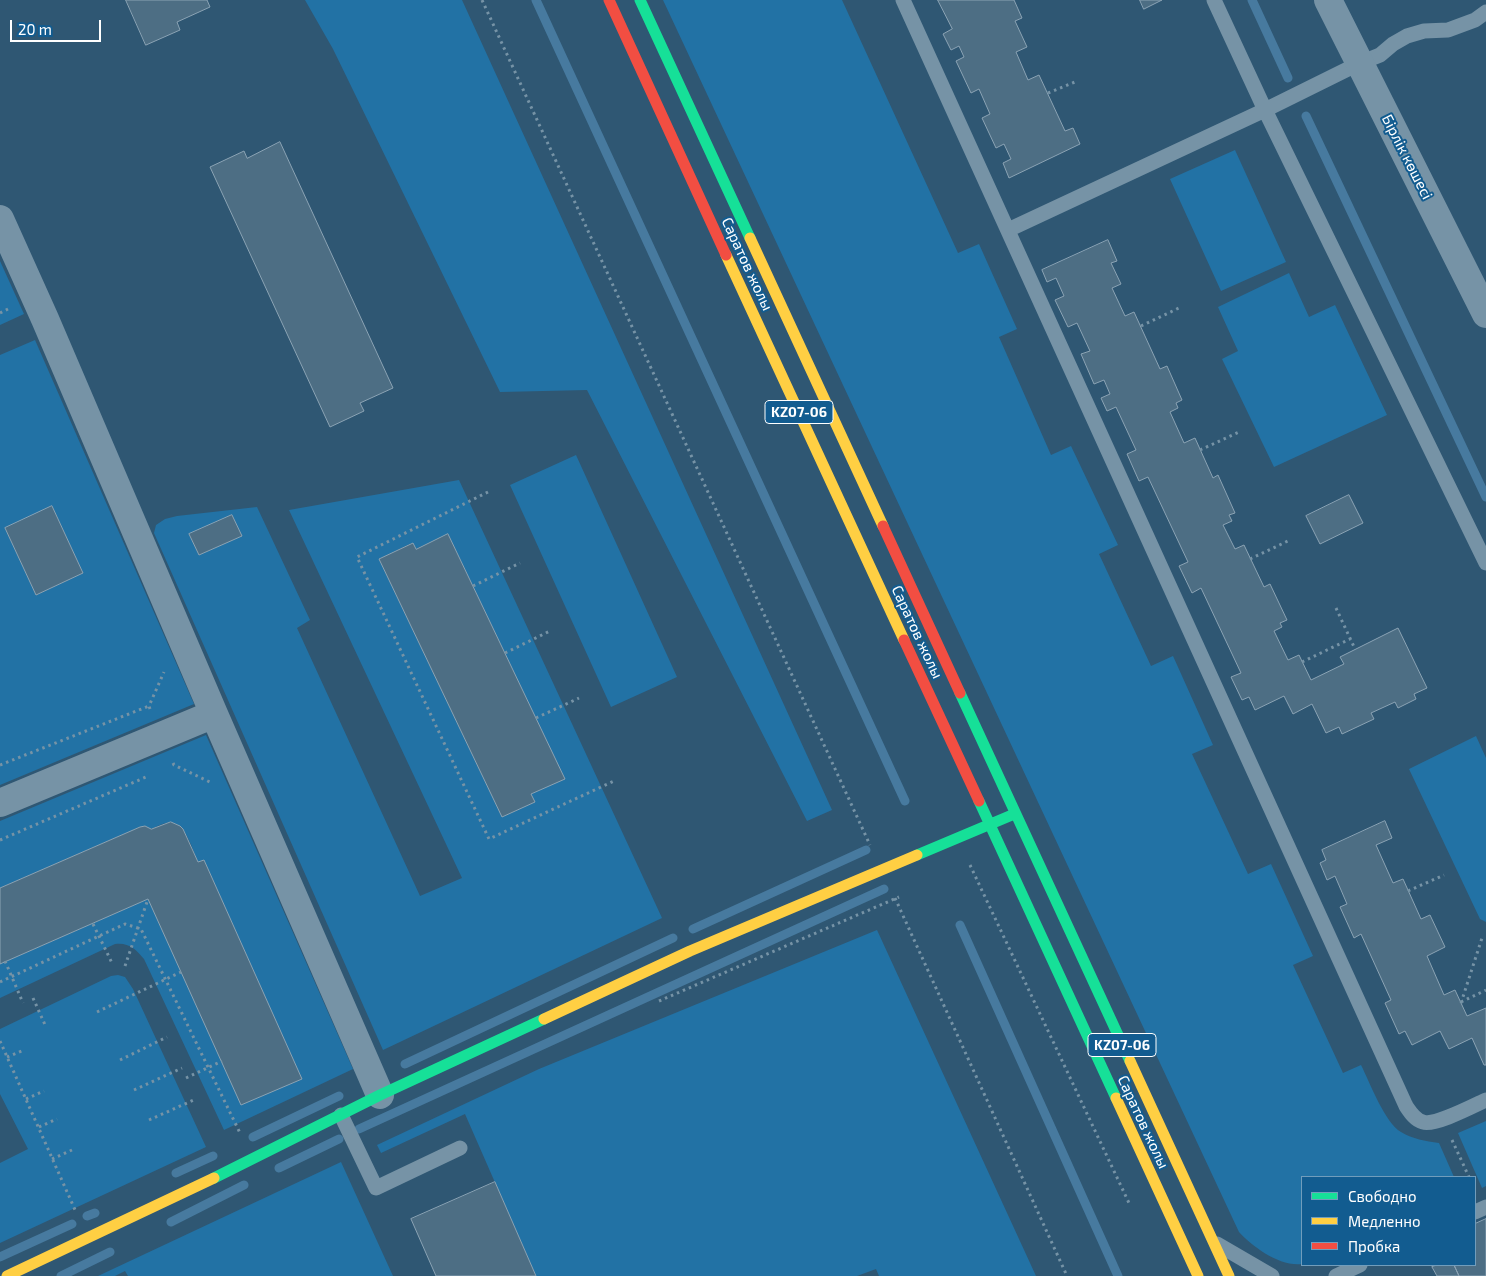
<!DOCTYPE html>
<meta charset="utf-8">
<style>
body{margin:0}
#map{position:relative;width:1486px;height:1276px;overflow:hidden;background:#2f5773;font-family:"Exo 2",sans-serif}
canvas{display:block}
.legend{position:absolute;left:1301px;top:1176px;width:175px;height:90px;box-sizing:border-box;background:#125c90;border:1px solid #719dbc;margin:0;padding:6px 9px;list-style:none;font-size:15px;color:#fff}
.legend li{display:flex;align-items:center;gap:10px;height:25px}
.legend b{width:25px;border:1px solid #719dbc}
.scale{position:absolute;left:10px;top:20px;width:91px;height:22px;box-sizing:border-box;border:2px solid #fff;border-top:0;padding-left:6px;font-size:15px;line-height:18px;white-space:nowrap;color:#fff;-webkit-text-stroke:4px #125c90;paint-order:stroke}
</style>
<div id="map">
<canvas width="1486" height="1276"></canvas>
<ul class="legend">
<li><b style="height:6px;background:#16e098"></b>Свободно</li>
<li><b style="height:6px;background:#ffcf43"></b>Медленно</li>
<li><b style="height:6px;background:#f24e42"></b>Пробка</li>
</ul>
<div class="scale">20 m</div>
</div>
<script>
const ctx = document.querySelector('canvas').getContext('2d');
ctx.lineJoin = 'round';
function paint(path, color) { ctx.fillStyle = color; ctx.fill(path, 'evenodd'); }
function stroke(path, color, width, dash) { ctx.strokeStyle = color; ctx.lineWidth = width; ctx.lineCap = dash ? 'butt' : 'round'; ctx.setLineDash(dash || []); ctx.stroke(path); }
function drawText(font, color, halo, rows, align = 'center') {
  ctx.font = font + ' "Exo 2",sans-serif'; ctx.lineWidth = 4; ctx.setLineDash([]); ctx.textBaseline = 'middle'; ctx.strokeStyle = halo; ctx.fillStyle = color; for (const [text, x, y, turn = 0] of rows) {
    ctx.save(); ctx.translate(x, y); ctx.rotate((+turn || 0) * Math.PI / 180); ctx.textAlign = isNaN(turn) ? turn : align; if (halo) ctx.strokeText(text, 0, 0); ctx.fillText(text, 0, 0); ctx.restore();
  }
}
paint(new Path2D(`
 M305 0H462L832 810 807 821 587 390 500 392 333 49Z
 M663 0H842L958 253 979 244 1017 329 999 337 1051 455 1071 446 1118 545 1099 554 1151 666 1173 656 1213 745 1192 754 1248 874 1271 864 1313 956 1293 965 1343 1073 1361 1065C1370 1083 1385 1123 1401 1132 1413 1139 1425 1141 1439 1143L1454 1177H1302V1264C1280 1267 1253 1247 1239 1232Z
 M1235 150 1286 262 1221 291 1170 179Z
 M0 261 24 314 0 325Z
 M1289 273 1309 317 1335 305 1387 415 1274 467 1222 359 1238 351 1218 307Z
 M35 340 194 704 0 785V355ZM52 506 83 573 36 595 5 528Z
 M576 455 677 677 611 707 510 485Z
 M459 480 662 918 383 1050 154 533 156 525 165 519 177 516 257 507 310 620 297 628 420 896 462 878 289 510ZM232 515 241 536 199 555 189 534ZM448 534 564 778 531 794 535 802 502 817 379 559 412 543 416 549Z
 M206 735 353 1069 224 1130 144 959C136 949 128 942 115 944L0 998V964L148 899 222 1061 301 1079 204 860 198 862C193 851 186 825 173 823 166 821 157 827 151 829L145 826 140 827 0 888V821Z
 M1476 736 1486 758V922L1480 919 1409 769Z
 M877 930 1036 1276H879L876 1269 857 1276H536L465 1114 381 1153 377 1145 539 1069Z
 M118 975 125 977 133 989 206 1147 0 1243V1163L28 1149 0 1094V1029L111 976Z
 M1486 1121V1186L1482 1188 1458 1133Z
 M341 1162 393 1276H128L125 1271 115 1276H98Z`), '#2272a5');
stroke(new Path2D(`
 M536 0 905 801
 M1252 0 1288 78
 M1306 116 1486 497
 M960 925 1118 1276
 M693 929 866 850
 M405 1064 673 938
 M359 1129 884 889
 M253 1137 339 1096
 M279 1168 339 1139
 M176 1173 213 1156
 M87 1216 95 1213
 M171 1222 244 1185
 M0 1257 72 1224
 M61 1276 110 1252`), '#477a9f', 9);
const building = new Path2D(`
 M126 0H207L210 7 177 22 180 30 146 45Z
 M938 0H1014L1022 18 1015 21 1027 47 1016 52 1028 80 1039 75 1065 131 1073 128 1080 144 1009 178 1003 163 1011 159 1004 144 996 148 982 118 990 114 979 89 971 93 956 61 964 57 959 46 951 50 943 34 952 29Z
 M1140 0H1162L1144 9Z
 M280 142 393 388 360 403 364 411 330 427 210 167 244 151 247 158Z
 M1108 240 1117 261 1111 263 1121 284 1112 288 1125 316 1134 312 1160 369 1167 366 1182 400 1176 403 1178 408 1170 412 1184 443 1195 438 1213 478 1218 475 1235 513 1229 515 1232 521 1223 525 1235 549 1244 545 1264 587 1270 584 1287 620 1280 623 1282 627 1274 631 1288 660 1299 655 1311 680 1344 664 1340 657 1398 628 1427 688 1414 694 1416 699 1398 708 1395 702 1371 713 1374 719 1342 734 1339 727 1326 733 1312 704 1293 714 1284 696 1255 710 1249 697 1242 700 1231 677 1241 673 1201 588 1192 593 1179 566 1188 562 1148 477 1139 481 1127 454 1136 450 1116 407 1107 411 1101 398 1110 394 1104 380 1094 384 1081 354 1090 351 1077 323 1068 327 1055 300 1064 296 1056 278 1047 282 1042 270Z
 M1349 495 1363 523 1320 544 1306 516Z
 M52 506 83 573 36 595 5 528Z
 M232 515 242 536 199 555 189 534Z
 M448 534 565 779 531 794 535 802 502 817 379 559 413 543 416 549Z
 M1385 821 1392 838 1376 845 1393 883 1403 879 1421 919 1430 915 1445 947 1427 956 1444 995 1455 990 1467 1016 1486 1008V1065H1484L1472 1038 1449 1049 1440 1031 1412 1045 1405 1031 1399 1034 1385 1003 1391 1000 1361 934 1354 938 1340 907 1347 904 1335 876 1327 880 1320 863 1326 860 1322 850Z
 M171 822 180 826 183 829 198 862 204 860 302 1079 241 1105 148 899 0 964V888L140 827 145 826 151 829Z
 M495 1182 536 1276H436L411 1219Z
 M1486 1219V1276H1459L1454 1265H1475V1224Z
 M1437 1265H1454L1459 1276H1437L1432 1267Z`);
paint(building, '#4d6e84');
stroke(building, '#8ba3b4', 1);
stroke(new Path2D(`
 M482 0 870 845
 M1048 93 1075 82
 M0 313 8 309
 M1141 326 1181 307
 M1200 450 1239 432
 M488 492 357 557 489 839 616 780
 M1250 559 1290 540
 M473 586 520 563
 M1336 608 1355 649
 M505 653 550 631
 M1302 662 1350 639
 M150 709 149 706 164 672
 M536 718 579 698
 M173 763 174 765 212 783
 M0 765 149 706
 M0 840 146 777
 M970 865 1129 1203
 M1408 891 1444 875
 M895 898 1067 1276
 M93 924 112 963
 M5 961 23 1003
 M125 966 148 899
 M0 982 125 924 141 929 240 1133
 M33 998 46 1027
 M659 1001 899 897
 M1461 1002 1486 990
 M1461 1003 1482 938
 M97 1012 181 972
 M0 1041 76 1212
 M7 1057 24 1050
 M120 1060 167 1037
 M186 1078 222 1061
 M134 1090 182 1068
 M26 1099 44 1091
 M149 1120 196 1099
 M39 1127 57 1119
 M1452 1140 1469 1177
 M52 1159 72 1150`), '#7693a6', 3, [2.5, 4]);
stroke(new Path2D(`
 M903 0 1406 1106C1410 1112 1415 1120 1423 1122 1435 1126 1473 1106 1486 1100
 M1214 0 1265 110 1486 563
 M1008 230 1265 110 1360 63 1380 55 1393 44 1407 36 1424 31 1448 30 1475 20 1486 12
 M341 1115 376 1188 460 1148
 M1475 1212 1486 1207
 M1217 1244 1272 1276
 M1336 1276 1360 1265`), '#7693a6', 15);
stroke(new Path2D(`
 M1328 0 1486 314
 M0 219 45 319 214 714 380 1095
 M0 803 214 714`), '#7693a6', 28);
stroke(new Path2D(`
 M640 0 750 238
 M960 693 1130 1061
 M979 801 1116 1098
 M917 855 1012 815
 M214 1178 380 1095 544 1019`), '#16e098', 11);
stroke(new Path2D(`
 M750 238 883 526
 M726 255 904 640
 M544 1019 690 951 917 855
 M1130 1061 1229 1276
 M1116 1098 1198 1276
 M7 1276 214 1178`), '#ffcf43', 11);
stroke(new Path2D(`
 M609 0 726 255
 M883 526 960 693
 M904 640 979 801`), '#f24e42', 11);
for (const [x, y, w] of [
 [799,412,68],
 [1122,1045,68]
]) { const box = new Path2D(); box.roundRect(x - w / 2, y - 11.5, w, 23, 4); ctx.fillStyle = '#125c90'; ctx.fill(box); stroke(box, '#fff', 1); }
drawText('bold 14px', '#fff', null, [
 ["KZ07-06",799,412],
 ["KZ07-06",1122,1045]
]);
drawText('15px', '#fff', '#125c90', [
 ["Бірлік көшесі",1407,157,63],
 ["Саратов жолы",747,264,65],
 ["Саратов жолы",917,632,65],
 ["Саратов жолы",1143,1122,65]
]);
</script>
